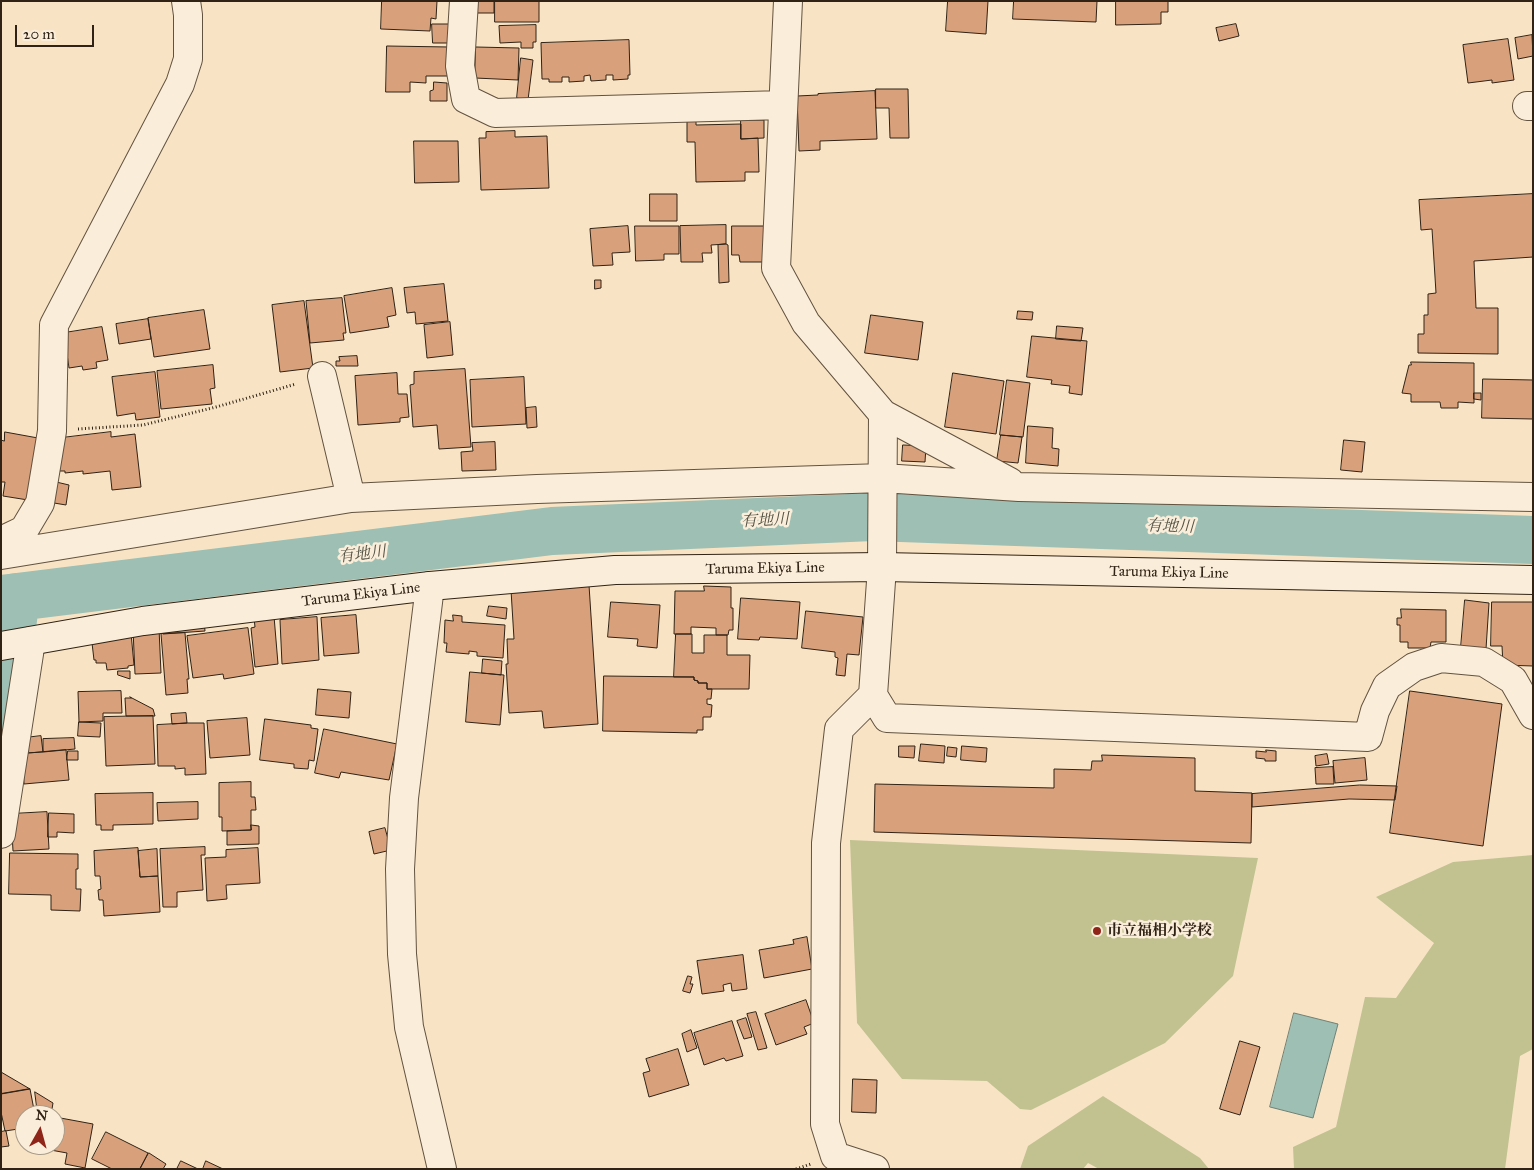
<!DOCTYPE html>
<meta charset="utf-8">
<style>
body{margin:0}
#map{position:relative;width:1534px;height:1170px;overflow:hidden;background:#f8e4c5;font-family:"IM FELL Great Primer",serif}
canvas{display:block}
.frame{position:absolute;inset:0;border:2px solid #302214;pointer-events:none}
.north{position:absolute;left:15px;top:1105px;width:50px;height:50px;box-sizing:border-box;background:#faedd9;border:1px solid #a99c8a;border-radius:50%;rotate:7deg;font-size:14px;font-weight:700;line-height:20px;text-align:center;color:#302214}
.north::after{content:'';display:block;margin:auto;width:18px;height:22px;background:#8f2418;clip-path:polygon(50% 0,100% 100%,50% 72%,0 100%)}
.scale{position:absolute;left:15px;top:25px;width:79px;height:22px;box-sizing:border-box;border:2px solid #302214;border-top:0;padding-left:6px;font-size:15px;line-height:18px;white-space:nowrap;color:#302214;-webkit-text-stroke:4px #faedd9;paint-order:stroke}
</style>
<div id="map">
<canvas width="1534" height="1170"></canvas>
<div class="frame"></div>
<div class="north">N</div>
<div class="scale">20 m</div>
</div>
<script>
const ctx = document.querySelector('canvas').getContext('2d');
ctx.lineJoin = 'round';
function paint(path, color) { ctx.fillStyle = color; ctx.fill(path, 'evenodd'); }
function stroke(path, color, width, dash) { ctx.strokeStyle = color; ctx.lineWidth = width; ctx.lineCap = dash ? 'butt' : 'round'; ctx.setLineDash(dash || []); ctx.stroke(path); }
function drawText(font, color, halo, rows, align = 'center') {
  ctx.font = font + ' "IM FELL Great Primer","Noto Serif JP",serif'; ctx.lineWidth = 5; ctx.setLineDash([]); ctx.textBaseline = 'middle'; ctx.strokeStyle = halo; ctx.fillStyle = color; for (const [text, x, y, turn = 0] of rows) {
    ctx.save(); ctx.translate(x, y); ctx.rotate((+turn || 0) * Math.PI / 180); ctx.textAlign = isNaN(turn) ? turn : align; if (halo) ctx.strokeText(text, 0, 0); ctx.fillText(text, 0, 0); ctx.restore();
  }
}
paint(new Path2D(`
 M850 840 1258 858 1233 976 1165 1043 1031 1110 1020 1109 987 1081 902 1079 857 1023Z
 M1533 855V1049L1520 1056 1505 1169H1294L1293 1147 1336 1127 1365 997 1396 998 1434 943 1376 897 1453 862Z
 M1103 1096 1200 1158 1209 1169H1099L1088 1163 1083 1169H1020L1028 1146Z`), '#c2c291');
const water = new Path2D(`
 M1294 1013 1338 1024 1313 1118 1270 1107Z`);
paint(water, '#9dbfb4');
stroke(water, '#718074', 1);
stroke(new Path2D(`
 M1 599 552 531 872 517 1533 540
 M1 709 16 597`), '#9dbfb4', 48);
const building = new Path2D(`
 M382 1H437L436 19 431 18 430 31 381 29Z
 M476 1H494V13H476Z
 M495 1H539V22H495Z
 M948 1H988L986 34 946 31Z
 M1014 1H1097L1096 22 1013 19Z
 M1116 1H1168V12H1161V24L1116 25Z
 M432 24H449V43H433Z
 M1236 24 1239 36 1219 41 1216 28Z
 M536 25V42H533V48H521V42L500 43 499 26Z
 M1532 35 1533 56 1518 59 1515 38Z
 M1508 39 1514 80 1492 83V80L1468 83 1463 45Z
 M629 40 630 75H628V79L613 80V75H606V80L591 81 590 75 584 76V81L569 82V77H562V82H549V79H542L541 43Z
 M387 46 449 47 448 76H426V83L410 82V92H386Z
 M476 47 519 48 518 80 475 78Z
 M521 58 533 60 528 100 517 98Z
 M434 82 447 83V101H430V91L433 90Z
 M876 89H908L909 138H890L889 108H876Z
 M875 91 877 139 820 141V150L799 151 797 96 818 95V94Z
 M741 120H764V138L741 139Z
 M696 121V125L741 124V139L758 138 759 172H745V181L696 182 695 142H687V122Z
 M515 131V137L547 136 549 188 481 190 479 138H486V132Z
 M414 141H458L459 182 415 183Z
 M650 194H677V221H650Z
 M1533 194V257L1474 261 1476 308H1498V354L1418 353V334H1424V315H1428V294L1436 293 1432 229 1421 230 1419 200Z
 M726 225V244L711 245 712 253H702L703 262H681L680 226Z
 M628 226 630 252 612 253 613 265 593 266 590 229Z
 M635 226H679V254H664V260L636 261Z
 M732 226H764L765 262H740L739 255H732Z
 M726 244 728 245 729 282 719 283 718 245Z
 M595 280H601V288L595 289Z
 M444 284 448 321 416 324 415 312 407 313 404 288Z
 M392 288 396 315 387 317 389 327 350 333 344 296Z
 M342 298 346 333H343L344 340 310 343 306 301Z
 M304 301 313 368 280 372 272 305Z
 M204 310 210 349 154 357 148 318Z
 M1018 311 1033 312 1032 320 1017 319Z
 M871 315 923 322 918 360 865 353Z
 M148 319 151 339 119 344 116 324Z
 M450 322 453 355 427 358 424 325Z
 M1057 326 1083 328 1081 341 1056 339Z
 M102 327 108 360 96 362 97 368 83 370 82 366 69 368 64 333Z
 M1032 336 1087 341 1082 395 1069 393 1070 386 1051 384 1052 380 1027 377Z
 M357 356 358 366H336V361H340L339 357Z
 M1411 362 1474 363V403L1458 402V408H1441L1440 402H1411V394L1402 393 1409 365H1411Z
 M213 365 215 388 210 389 212 404 161 409 157 371Z
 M465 369 471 447 439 449 437 425 413 427 410 385 414 384V372Z
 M155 372 160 417 136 420 135 413 117 416 112 377Z
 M397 373 398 394H407L409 417 400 418V422L358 425 355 376Z
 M953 373 1004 381 996 434 945 427Z
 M524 377 526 424 472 427 470 380Z
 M1483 379 1533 380V419L1482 418Z
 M1007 380 1030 383 1023 437 1000 435Z
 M1474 393H1481V400L1474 399Z
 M536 407 537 427 527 428 526 408Z
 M1028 426 1053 428 1052 448 1059 449 1058 466 1026 463Z
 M5 432 38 438 28 500 3 496 5 482H1V440L4 441Z
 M111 432V437L135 434 141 487 112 490 110 471 83 474V471L65 473V471H54L61 438Z
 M1001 435 1022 437 1018 463 997 461Z
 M1344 440 1365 442 1362 472 1341 470Z
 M495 442 496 470 462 471 461 452 473 451 472 443Z
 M903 445 926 446 925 462 902 461Z
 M52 481 69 485 66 505 48 502Z
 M589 585 598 724 544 728 542 711 509 713 506 664H508L507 639H514L511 590Z
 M704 586 731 587V608H733V630H729L728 635H716V628L691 627V634H674L675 591H704Z
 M741 598 800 602 797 639 760 637 759 640 738 639Z
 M1465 600 1489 603 1486 649 1461 647Z
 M611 602 660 605 657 648 637 646 638 639 608 637Z
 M1492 602H1533V666L1503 665 1502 646H1491Z
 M489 606 507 608 506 619 487 616Z
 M1401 609 1446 610V642H1431L1430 648H1408V642H1400V625H1397V618H1401Z
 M806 611 863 617 859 655 847 654 845 676 836 675 838 658 835 657V652L802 648Z
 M356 615 359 653 324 656 321 618Z
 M453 615 462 616V622L505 625 503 658 477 656V652L469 651V654L446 652 447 643H444L445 620 453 621Z
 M274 616 278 664 255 667 251 628 255 627 254 618Z
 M317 617 319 660 282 664 280 620Z
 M204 621 205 631 163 634V624Z
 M159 628 161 673 135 674 133 629Z
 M248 628 254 674 224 679 223 674 193 678 187 636Z
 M131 633 134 665 128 666V668L107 670 106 663H96V660H94L92 643Z
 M185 633 189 679H187L188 693 166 695 161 634Z
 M676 634H692V653H704V635H727V655H750L749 689H707V683H698V681L694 680V677H674Z
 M483 659 502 661 501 675 482 673Z
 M118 671H130V679L118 675Z
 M470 672 504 675 500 725 466 722Z
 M604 676 694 677V680L698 681V683H707V689H712L711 699H707V704L712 705 711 717H703V730H697V733L603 731Z
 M318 689 351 692 349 718 316 715Z
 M121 691 122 713H103V721L79 722 78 692Z
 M1410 691 1502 704 1483 846 1390 833Z
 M130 697 153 709 155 716H126L125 698H131Z
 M186 713 187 723 172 724 171 714Z
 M153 716 155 764 106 766 104 717Z
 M247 718 250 755 210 758 207 721Z
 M265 719 311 725V728L318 729 314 761 309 760 308 769 294 768V764L260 760Z
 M79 722 101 723 100 737 78 736Z
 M187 723H204L206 774 185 775V768L175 769V766H158L157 725Z
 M324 729 397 744 389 780 341 772 339 778 315 773Z
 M41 736 43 752 26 753 24 738Z
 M74 738 75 749 43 752V739Z
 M921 744 945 746 944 763 919 761Z
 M899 746H915L914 758 899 757Z
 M962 746 987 748 986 762 961 760Z
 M948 747 957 748 956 757 947 756Z
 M66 750 69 780 24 784 22 754Z
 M1266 750 1276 751V761H1265V759L1256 758V751L1266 752Z
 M68 751H78V760H67Z
 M1327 754 1329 764 1316 766 1315 756Z
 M1102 755 1195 758V791L1252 793 1251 843 874 832 875 784 1054 788V769L1091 770 1092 761H1102Z
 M1365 758 1367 780 1335 783 1333 761Z
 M1333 767 1334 784H1316L1315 768Z
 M251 782V797H255L256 810H251V830L222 831V817H219V783Z
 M1360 785 1397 786 1395 800 1349 799 1252 807V794Z
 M153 793V824L113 825V830H101V825H96L95 794Z
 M198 802V819L158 821 157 803Z
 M47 812 49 849 13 851 11 814Z
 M49 813 74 814V833L57 832V837H48Z
 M251 825 259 826V844L227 845V831L251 830Z
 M385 828 391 850 374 854 369 832Z
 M205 847V855H201L203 890 177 892V907H163L160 849Z
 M138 848 140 877 158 876 160 912 104 916 103 900H99L98 890 101 889 100 876H95L94 851Z
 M258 848 260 883 226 885 227 899 207 901 205 858 226 857V850Z
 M157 849 158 876 140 877 138 851Z
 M10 853 78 854V869H76V889H81L80 911 51 910V895L9 894Z
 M807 937 812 969 764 978 759 950 794 944 793 940Z
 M743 955 747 989 732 991 731 983 723 985 724 991 702 994 697 961Z
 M688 976 692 977 690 984H693L690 993 683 991Z
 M806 1000 814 1023 804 1027 807 1034 776 1045 765 1014Z
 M756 1012 767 1048 758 1050 747 1014Z
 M746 1018 752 1037 744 1039 737 1021Z
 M732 1021 743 1056 726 1061 724 1058 704 1065 694 1033Z
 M691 1030 697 1048 687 1052 682 1034Z
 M1240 1041 1260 1047 1240 1115 1220 1109Z
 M678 1049 689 1085 649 1097 643 1073 650 1071 646 1059Z
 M1 1072 30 1089 1 1094Z
 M853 1079 877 1080 876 1113 852 1112Z
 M30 1089 35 1115H25V1128L5 1131 1 1112V1094Z
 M35 1092 53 1103 51 1115H38Z
 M55 1117 93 1124 85 1168 65 1164 67 1153 45 1149 46 1145H55Z
 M6 1131 9 1146 1 1147V1132Z
 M106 1132 148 1153 140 1169H112L92 1159Z
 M149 1153 166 1164 163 1169H140Z
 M181 1161 198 1169H177Z
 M206 1161 223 1169H203Z`);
paint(building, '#d9a07c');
stroke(building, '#302214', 1);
const street = new Path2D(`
 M464 1 460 66 466 99 495 113 783 105
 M788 1 776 268 806 323 883 414 882 567 873 695 839 729 826 843 825 1124 835 1156 875 1169
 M1527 106H1533
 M322 376 351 498
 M883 414 1010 482
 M1 541 24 530 40 503 52 431 54 325 180 84 188 59V15L186 1
 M1 555 351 498 537 489 883 478 1019 487 1533 497
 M430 586 404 798 400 869 402 954 409 1027 442 1169
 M873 695 887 718 1368 737 1375 711 1387 686 1414 667 1441 658 1484 662 1513 680 1533 715
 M1 834 31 641`);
const secondary = new Path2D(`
 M1 646 143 621 265 606 430 586 615 570 882 567 1533 580`);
stroke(street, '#625240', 30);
stroke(secondary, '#302214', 30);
stroke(new Path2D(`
 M78 429 143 425 216 407 296 384
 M796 1169 811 1164`), '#302214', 3, [1, 2.5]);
stroke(street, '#faedd9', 28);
stroke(secondary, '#faedd9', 28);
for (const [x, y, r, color] of [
 [1097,931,5,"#8f2418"]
]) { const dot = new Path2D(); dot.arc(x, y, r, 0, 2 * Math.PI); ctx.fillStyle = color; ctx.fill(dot); stroke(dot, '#faedd9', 2); }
drawText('15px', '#302214', '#faedd9', [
 ["Taruma Ekiya Line",765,569,-1],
 ["Taruma Ekiya Line",1169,573,1],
 ["Taruma Ekiya Line",361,595,-7]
]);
drawText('bold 15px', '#302214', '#faedd9', [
 ["市立福相小学校",1107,931]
], 'left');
drawText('italic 16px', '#515144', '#faedd9', [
 ["有地川",765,521,-3],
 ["有地川",1170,527,2],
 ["有地川",362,555,-7]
]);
</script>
